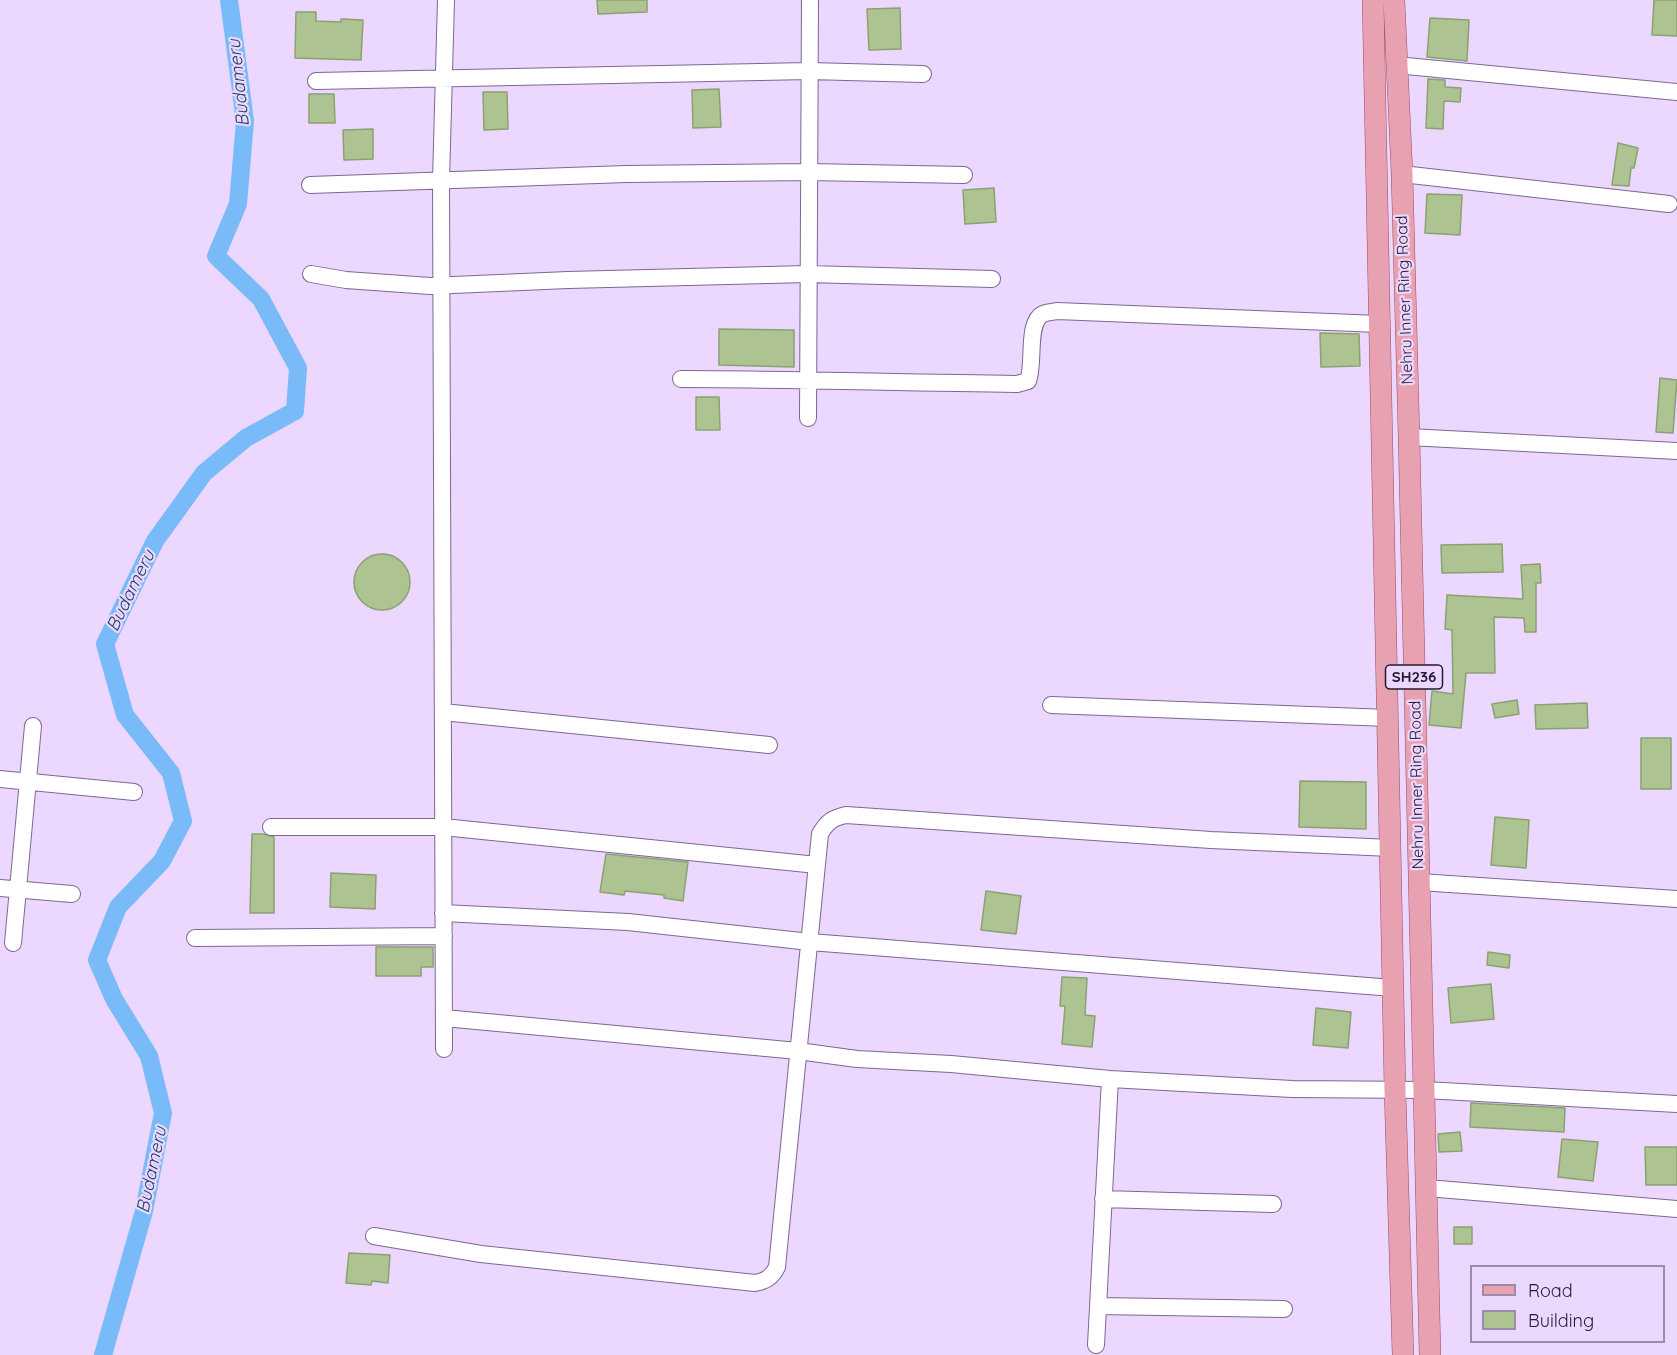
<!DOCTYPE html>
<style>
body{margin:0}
#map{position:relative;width:1677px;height:1355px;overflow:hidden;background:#ebd7ff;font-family:Quicksand,sans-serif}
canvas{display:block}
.legend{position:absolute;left:1470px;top:1265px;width:195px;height:78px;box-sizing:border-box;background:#ebd7ff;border:2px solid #9c8cab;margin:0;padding:8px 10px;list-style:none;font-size:18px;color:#251b2e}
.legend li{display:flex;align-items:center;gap:12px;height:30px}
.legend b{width:30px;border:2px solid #9c8cab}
</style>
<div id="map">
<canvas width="1677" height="1355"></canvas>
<ul class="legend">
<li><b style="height:8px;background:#e8a1b1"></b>Road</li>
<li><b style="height:16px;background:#adc492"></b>Building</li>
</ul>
</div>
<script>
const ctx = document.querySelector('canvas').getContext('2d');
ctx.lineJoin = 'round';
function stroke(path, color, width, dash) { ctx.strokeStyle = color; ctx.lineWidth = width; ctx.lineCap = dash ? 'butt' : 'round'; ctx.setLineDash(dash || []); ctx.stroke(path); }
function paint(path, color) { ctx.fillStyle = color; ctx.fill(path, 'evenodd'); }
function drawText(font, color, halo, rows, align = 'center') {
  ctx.font = font + ' Quicksand,sans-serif'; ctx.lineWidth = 4.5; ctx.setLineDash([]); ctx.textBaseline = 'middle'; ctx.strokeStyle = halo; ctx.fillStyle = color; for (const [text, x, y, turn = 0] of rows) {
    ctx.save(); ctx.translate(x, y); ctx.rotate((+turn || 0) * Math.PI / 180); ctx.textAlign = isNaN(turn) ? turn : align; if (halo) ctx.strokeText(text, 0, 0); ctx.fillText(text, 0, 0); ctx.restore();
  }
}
stroke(new Path2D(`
 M103 1355 144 1211 163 1113 149 1056 114 999 97 960 118 907 162 861 183 821 171 773 125 715 105 644 155 541 204 473 246 438 295 411 298 368 261 299 216 256 238 204 245 121 229 0`), '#79bbf9', 18);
const building = new Path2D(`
 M597 0H647V12L598 14Z
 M1654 0H1677V36L1652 35Z
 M900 8 901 49 869 50 867 9Z
 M296 12H316V21L341 22V19L363 20 361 60 295 58Z
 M1430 18 1469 20 1467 61 1427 57Z
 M1428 79 1445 80V87L1461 88 1460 102 1444 101 1443 129 1426 128Z
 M719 89 721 127 693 128 692 90Z
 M483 92H507L508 129 484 130Z
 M309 94H334L335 123H309Z
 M373 129V159L344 160 343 130Z
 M1618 143 1638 148 1634 168H1631L1629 186 1612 185Z
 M994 188 996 222 965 224 963 190Z
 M1427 194 1462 195 1460 235 1425 233Z
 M719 329 794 330V367L719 365Z
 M1320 333 1359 334 1360 366 1321 367Z
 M1660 378 1677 380 1673 433 1656 432Z
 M696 397H719L720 430H696Z
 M1502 544 1503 572 1442 573 1441 545Z
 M354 582a28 28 0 1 1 56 0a28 28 0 1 1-56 0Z
 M1540 564 1541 583H1536V632H1525L1524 618 1494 617 1495 673H1466L1461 728 1429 725 1432 691 1453 694 1452 630 1445 629 1447 595 1523 599 1521 565Z
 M1517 700 1519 714 1495 718 1492 704Z
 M1587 703 1588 728 1536 729 1535 705Z
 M1641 738H1671V789H1641Z
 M1300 781 1366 782V829L1299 827Z
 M1495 817 1529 820 1526 868 1491 865Z
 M252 834H264L274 837V913H250Z
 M606 854 688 862 683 901 664 898V895L625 891 624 895 600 892Z
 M331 873 376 875 375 909 330 907Z
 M986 891 1021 896 1016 934 981 930Z
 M376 947H433V967H421V976H376Z
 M1488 952 1510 955 1509 968 1487 965Z
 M1062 977 1087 978 1085 1015 1095 1016 1092 1047 1062 1044 1065 1006H1060Z
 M1491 984 1494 1019 1451 1023 1448 988Z
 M1316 1008 1351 1012 1348 1048 1313 1045Z
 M1471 1103 1565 1108 1564 1132 1470 1127Z
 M1460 1132 1462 1151 1439 1152 1438 1134Z
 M1562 1139 1598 1142 1593 1181 1558 1177Z
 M1645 1147H1677V1185H1646Z
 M1454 1227H1472V1244H1454Z
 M349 1253 390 1255 388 1283 372 1281 371 1285 346 1283Z`);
paint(building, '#adc492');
stroke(building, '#8ba171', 1.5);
const minor = new Path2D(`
 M1396 65 1677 92
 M316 81 809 71 923 74
 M1402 174 1669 204
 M310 185 626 174 809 172 964 175
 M311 274 346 280 430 286 568 280 808 274 992 279
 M681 379C793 379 905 383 1017 384L1028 381C1035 364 1026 322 1043 314 1047 312 1053 312 1057 311L1379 324
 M808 418 810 0
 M1409 437 1677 451
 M1051 705 1388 718
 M443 712 769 745
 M0 779 134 792
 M271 827H443L817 865
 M1419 882 1677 899
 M0 888 72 894
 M443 913 628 922 810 942 1393 988
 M195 938 444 936
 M13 943 33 726
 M444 1018 798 1051 857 1059 951 1064 1110 1079 1292 1089 1425 1090 1677 1104
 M444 1049 441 180 446 0
 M1427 1188 1677 1209
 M1103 1199 1273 1204
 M374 1236 481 1254 755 1283C766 1281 772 1277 777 1267L820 834C827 822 832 818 846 815L1211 840 1391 848
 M1098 1306 1284 1309
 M1096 1345 1110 1079`);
const major = new Path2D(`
 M1373 0 1395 1090 1403 1355
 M1394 0 1402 174 1409 437 1430 1355`);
stroke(minor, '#7e6793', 18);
stroke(major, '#994a61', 22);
stroke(minor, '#fff', 16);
stroke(major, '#e8a1b1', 21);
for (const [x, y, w] of [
 [1414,677,57]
]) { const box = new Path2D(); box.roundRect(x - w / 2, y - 12, w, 24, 4.5); ctx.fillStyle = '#ebd7ff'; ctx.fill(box); stroke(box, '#251b2e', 1.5); }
drawText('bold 15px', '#251b2e', null, [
 ["SH236",1414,677]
]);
drawText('16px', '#251b2e', '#ebd7ff', [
 ["Nehru Inner Ring Road",1405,300,-92],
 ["Nehru Inner Ring Road",1417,785,-91]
]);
drawText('italic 18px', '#1a3d5c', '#ebd7ff', [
 ["Budameru",239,83,-96],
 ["Budameru",131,591,-64],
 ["Budameru",152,1170,-78]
]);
</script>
